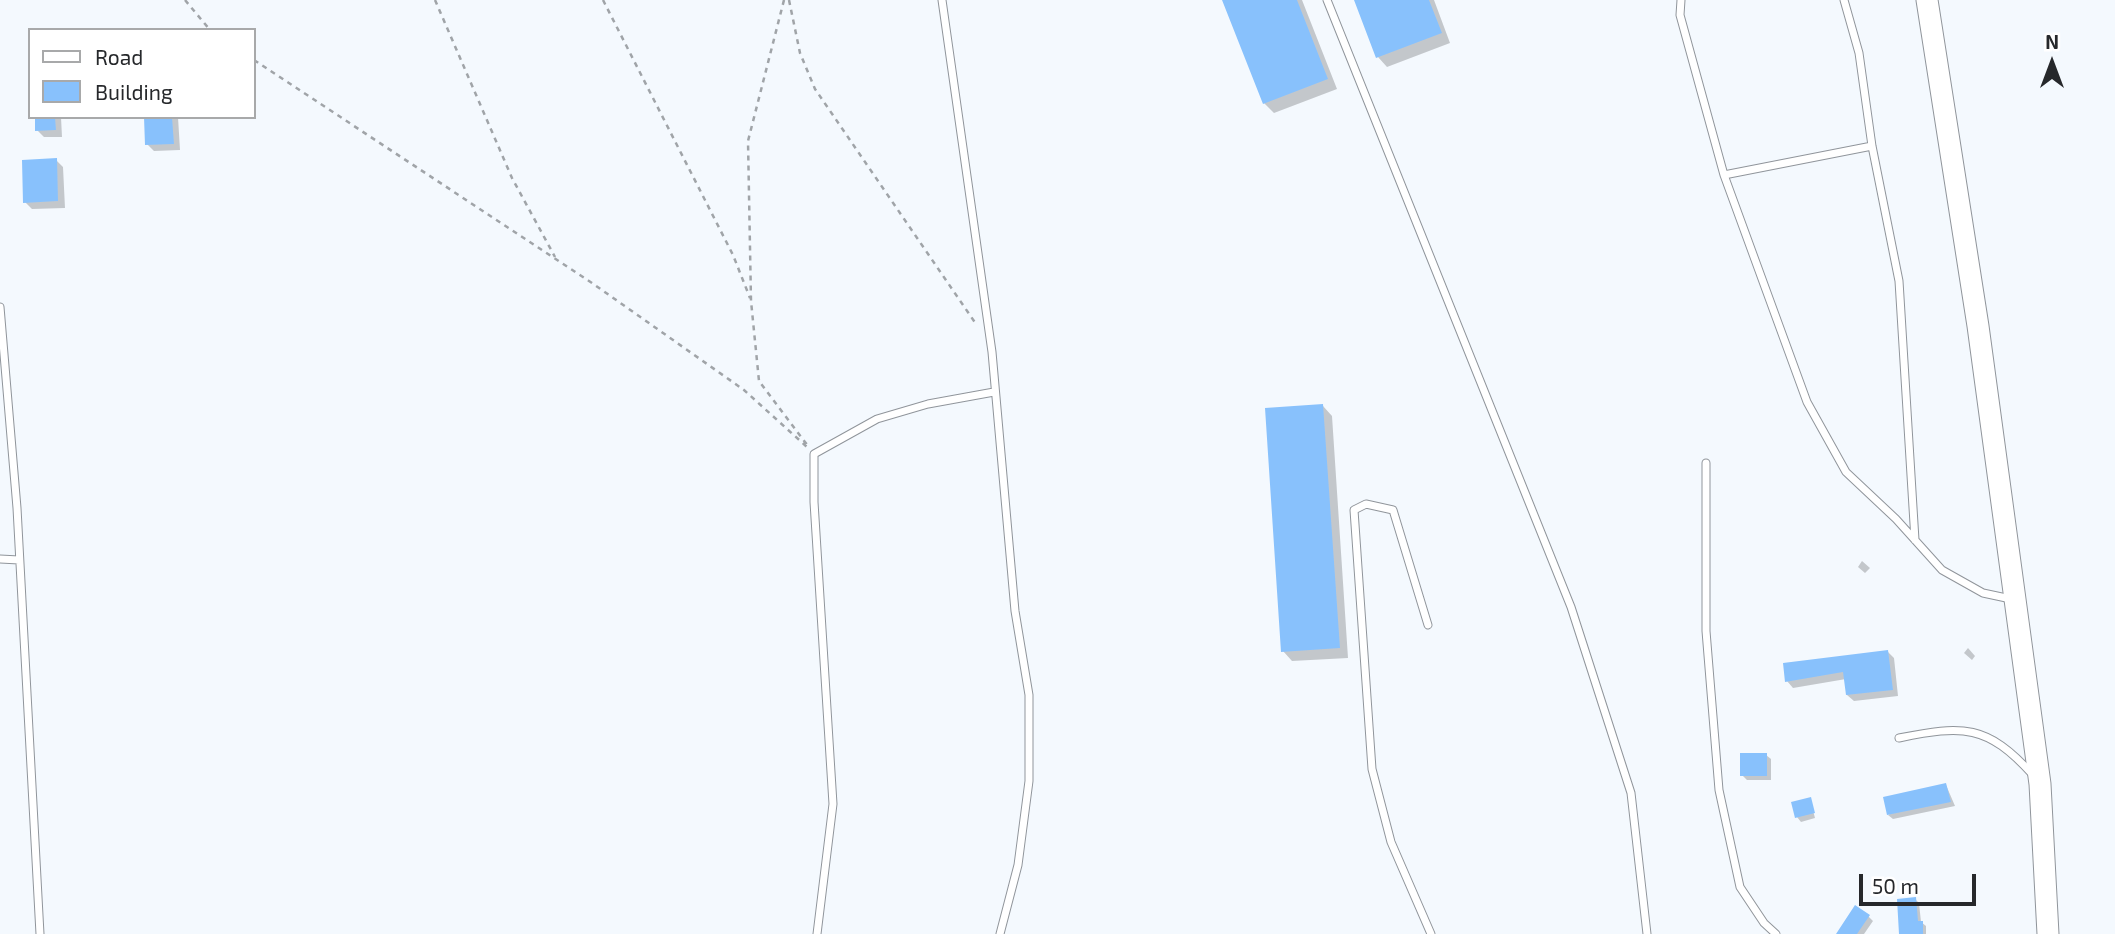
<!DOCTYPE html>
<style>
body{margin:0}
#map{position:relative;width:2115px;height:934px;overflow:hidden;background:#f4f9fe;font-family:"Exo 2",sans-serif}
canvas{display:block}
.legend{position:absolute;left:28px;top:28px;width:228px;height:91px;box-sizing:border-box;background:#fff;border:2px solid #a8a9aa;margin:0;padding:9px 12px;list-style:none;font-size:21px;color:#26282b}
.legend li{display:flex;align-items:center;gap:14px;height:35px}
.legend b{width:35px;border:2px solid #a8a9aa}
.north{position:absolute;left:2017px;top:28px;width:70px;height:70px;-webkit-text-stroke:5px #fff;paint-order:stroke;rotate:0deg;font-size:19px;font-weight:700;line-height:28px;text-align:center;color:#26282b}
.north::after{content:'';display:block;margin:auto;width:24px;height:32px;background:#26282b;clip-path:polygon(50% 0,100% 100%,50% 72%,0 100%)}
.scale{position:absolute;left:1859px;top:874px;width:117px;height:32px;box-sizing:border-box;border:4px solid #26282b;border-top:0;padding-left:9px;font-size:21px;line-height:24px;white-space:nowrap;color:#26282b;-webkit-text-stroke:5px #fff;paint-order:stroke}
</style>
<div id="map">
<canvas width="2115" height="934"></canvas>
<ul class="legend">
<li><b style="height:9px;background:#fff"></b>Road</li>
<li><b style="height:19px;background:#88c1fc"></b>Building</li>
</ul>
<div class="north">N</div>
<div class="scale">50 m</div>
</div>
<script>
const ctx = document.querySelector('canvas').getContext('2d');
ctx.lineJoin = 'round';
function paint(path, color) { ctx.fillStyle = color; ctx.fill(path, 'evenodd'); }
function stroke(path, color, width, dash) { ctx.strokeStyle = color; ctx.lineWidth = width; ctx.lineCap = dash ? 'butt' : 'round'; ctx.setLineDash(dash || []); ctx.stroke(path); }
paint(new Path2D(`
 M1224 0H1302L1337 89 1274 113 1264 103Z
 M1356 0H1434L1450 43 1387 67 1378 57Z
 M35 117H61L62 137H44L37 130Z
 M145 117H178L180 150 154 151 147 144Z
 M56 160 63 167 65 208 32 209 25 202Z
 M1323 406 1332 416 1348 658 1292 661 1283 651Z
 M1862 561 1870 568 1865 573 1858 567Z
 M1968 648 1975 656 1972 660 1964 653Z
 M1888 652 1894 658 1898 696 1854 701 1847 695 1846 679 1793 688 1787 681Z
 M1766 755 1771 759V780H1747L1742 775Z
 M1946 785 1955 806 1893 819 1888 815Z
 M1810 799 1815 818 1801 822 1797 817Z
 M1915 899 1919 903 1921 922 1926 926V934H1900Z
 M1868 916 1873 921 1864 934H1838Z`), '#0003');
paint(new Path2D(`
 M1222 0H1297L1328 79 1263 104Z
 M1354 0H1429L1442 33 1376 58Z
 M35 117H55L56 130 35 131Z
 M144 117H172L174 144 145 145Z
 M57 158 58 201 23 203 22 160Z
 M1323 404 1340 648 1281 652 1265 408Z
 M1888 650 1893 690 1846 695 1843 672 1785 682 1783 663Z
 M1740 753H1767V776H1740Z
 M1946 783 1951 802 1887 815 1883 797Z
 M1811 797 1815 813 1795 818 1791 802Z
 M1916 897 1918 921H1923V934H1899L1897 899Z
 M1855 905 1870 915 1857 934H1836Z`), '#88c1fc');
const lane = new Path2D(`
 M942 0 992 352 1015 611 1029 695V781L1018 865 1000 934
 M1327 0 1571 607 1631 793 1647 934
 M1681 0 1680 15 1724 175 1807 402 1846 472 1896 519 1942 570 1983 593 2011 599
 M1844 0 1859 53 1872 146 1899 281 1915 540
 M1724 175 1872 146
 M0 307 17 508 40 934
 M1706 463V631L1719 790 1740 887 1764 923 1776 934
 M0 559 19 560
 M1428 625 1393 510 1366 504 1354 510 1372 769 1391 842 1431 934
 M1899 738C1963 725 1987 724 2033 775
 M817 934 833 804 814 502V454L877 419 928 404 994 392`);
const secondary = new Path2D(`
 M1927 0 1978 326 2040 784 2048 934`);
stroke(lane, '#90959b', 9);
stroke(secondary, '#90959b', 23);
stroke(new Path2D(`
 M185 0 210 30
 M435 0 512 178 555 257
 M603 0 733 255 750 298
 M784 0 748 141 751 301 759 381 808 446
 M789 0 800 53 815 89 976 324
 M254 60 592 283 744 390 807 447`), '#a0a4a8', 2.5, [5, 5]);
stroke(lane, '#fff', 7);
stroke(secondary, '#fff', 21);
</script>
